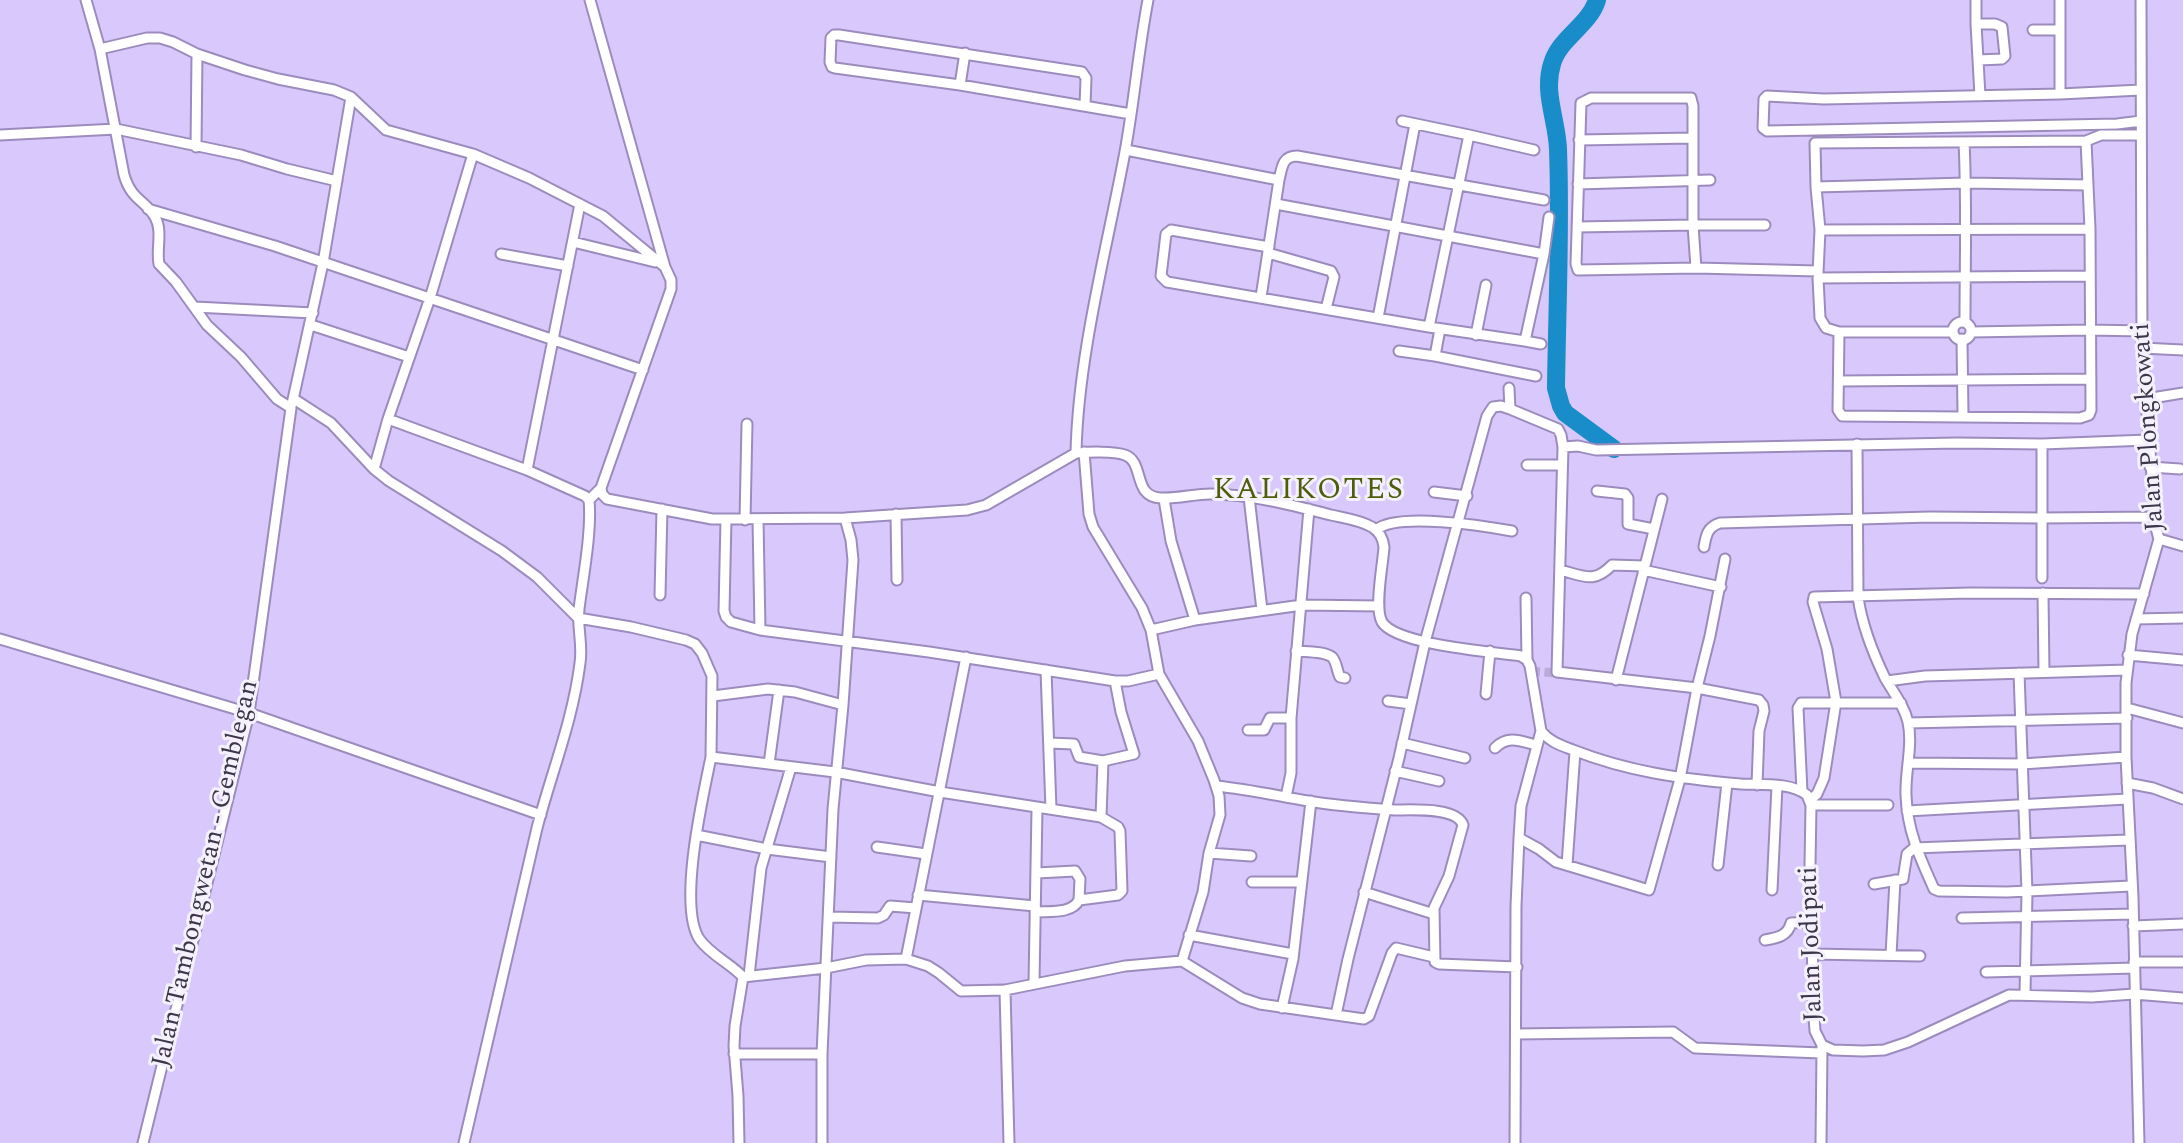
<!DOCTYPE html>
<style>
body{margin:0}
canvas{display:block;background:#d8c8fc}
</style>
<canvas width="2183" height="1143"></canvas>
<script>
const ctx = document.querySelector('canvas').getContext('2d');
ctx.lineJoin = 'round';
function stroke(path, color, width, dash) { ctx.strokeStyle = color; ctx.lineWidth = width; ctx.lineCap = dash ? 'butt' : 'round'; ctx.setLineDash(dash || []); ctx.stroke(path); }
function drawText(font, color, halo, rows, align = 'center') {
  ctx.font = font + ' Spectral,serif'; ctx.lineWidth = 6; ctx.setLineDash([]); ctx.textBaseline = 'middle'; ctx.strokeStyle = halo; ctx.fillStyle = color; for (const [text, x, y, turn = 0] of rows) {
    ctx.save(); ctx.translate(x, y); ctx.rotate((+turn || 0) * Math.PI / 180); ctx.textAlign = isNaN(turn) ? turn : align; if (halo) ctx.strokeText(text, 0, 0); ctx.fillText(text, 0, 0); ctx.restore();
  }
}
stroke(new Path2D(`
 M1597 0C1589 26 1559 38 1552 64 1543 93 1557 120 1558 149 1561 228 1557 308 1556 388L1561 406 1565 413 1614 449`), '#198dca', 18);
stroke(new Path2D(`
 M1531 671 1558 673`), '#b9abd8', 9, [9, 4.5]);
const minor = new Path2D(`
 M86 0 100 49 147 38H160L173 42 197 54 245 70 278 79 334 90 351 97 386 130 473 154 529 178 603 216 665 267 671 280V289L601 488 602 494 607 499 712 519 845 518 967 510 986 505 1076 453C1088 452 1114 451 1125 455 1145 462 1132 497 1161 498 1177 499 1194 494 1210 494 1250 494 1292 505 1331 515 1344 518 1360 520 1372 527 1380 532 1383 538 1384 547 1383 564 1374 608 1382 622 1396 645 1493 652 1521 656L1527 660 1530 666 1541 731 1521 806 1519 838 1516 906 1515 1143
 M590 0 665 267
 M1976 0V24H1995L2002 27 2005 56 2002 59 1978 60
 M2060 0V94
 M1976 24 1980 96
 M2033 30H2059
 M100 49 124 175C132 201 144 199 155 217 163 231 156 249 159 264L176 282 207 325 241 357 277 399 291 408 249 713 143 1143
 M960 85 965 53
 M1085 106 1086 78 1082 72 839 35H834L831 38 830 62 832 67 835 68 960 85 1131 114
 M2141 121 2117 124 1767 131 1763 128 1764 99 1767 96 1824 99 2060 94 2141 90
 M0 135 116 129 241 155 287 169 337 181
 M1469 135 1534 150
 M1579 140 1692 138
 M1964 142C1967 202 1965 262 1965 322
 M196 147 197 54
 M1126 150 1279 180 1261 297
 M473 154 430 298 388 419 527 470 585 496 589 500
 M1279 180C1282 168 1282 156 1297 156L1544 200
 M1578 184 1710 180
 M1816 187 1966 183 2088 185
 M1276 204 1544 254 1525 341 1429 327
 M148 209 275 246 643 370
 M1765 225H1693V106L1691 98H1591L1581 103 1576 264 1578 270 1696 268 1818 271
 M1577 227 1693 225 1696 268
 M1820 230 2090 229
 M573 242 655 262
 M1269 247 1171 230 1166 234 1161 276 1167 282 1429 327 1469 135 1402 121
 M1268 253 1331 271 1334 277 1326 309
 M501 254 568 266
 M1544 254 1549 217
 M1818 273 1820 230 1816 187 1815 143 2086 141
 M195 307 313 313
 M1378 318 1415 124
 M1953 331a9 9 0 1 1 18 0a9 9 0 1 1-18 0Z
 M311 325 409 357
 M1839 332 1838 410 1842 416 2080 418 2089 415 2091 410 2090 229 2086 141 2101 135H2141
 M1953 332H1839L1826 328 1820 318 1818 278 2090 276
 M1971 332 2089 330 2143 331
 M1476 335 1486 285
 M1962 339 1963 416
 M1525 341 1541 344
 M2142 348 2183 350
 M1399 351 1435 356 1536 376
 M1435 356 1440 329
 M1839 381 2090 379
 M294 399 331 423 374 469 389 481 502 551 537 577 578 618 631 627 686 640 695 644 702 653 712 676 711 757
 M2145 403 2158 397 2183 393
 M292 404 323 263 351 97
 M1510 409 1558 429 1561 435 1563 447
 M1857 444 1858 597C1862 626 1872 651 1885 678 1893 692 1904 705 1908 722 1913 746 1905 771 1906 795 1907 830 1920 858 1934 889L1939 891 2007 892 2131 886
 M2042 444V578
 M1084 452 1089 514 1093 527 1142 608 1151 630 1159 674 1198 741 1214 780 1219 796 1220 815 1209 853 1203 892 1182 961 1242 998 1260 1004 1336 1015 1348 959 1399 758 1425 642 1487 416 1493 407 1501 406 1510 409 1509 388
 M1076 453C1078 357 1106 252 1124 157 1134 105 1138 52 1148 0
 M1527 465H1562
 M2150 467 2180 469
 M374 469 388 419
 M527 470 580 204
 M1597 491 1625 494 1628 498V524L1654 529
 M1434 492 1467 496
 M1249 497 1262 610
 M1164 499 1171 541 1195 620
 M896 514 897 580
 M726 519 724 611 726 617 731 622 760 630 929 652 1115 681H1128L1159 674
 M758 519 760 630
 M745 520 747 424
 M1376 530C1397 512 1484 526 1512 531
 M2159 539 2183 546
 M1704 547C1706 536 1707 527 1720 523L1930 517 2042 518 2155 517
 M1560 570C1584 576 1594 584 1612 565L1644 566
 M1643 570 1721 587
 M2043 593 2044 672
 M660 595 662 509
 M1526 598 1527 660
 M2136 619 2183 618
 M1151 630 1195 620 1302 605 1379 606
 M0 639 249 713 541 815
 M1296 651C1305 652 1324 651 1332 657 1337 662 1337 672 1340 677L1345 678
 M2128 655 2183 660
 M1046 670 1051 809
 M2019 673 2027 892 2025 994
 M1616 680 1662 499
 M1887 681 1925 676 2127 670
 M1486 694 1490 651
 M713 696 768 689 795 692 843 705
 M1388 701 1411 704
 M2127 708 2183 723
 M1908 723 2127 718
 M1248 730H1264L1270 718H1291
 M1541 731C1550 742 1560 745 1573 750 1629 772 1682 779 1741 784 1761 785 1791 782 1807 795L1811 805 1810 865 1814 1017 1815 1031 1822 1045 1833 1050 1863 1051 1884 1050 1908 1042 2009 995 2092 997 2134 994 2183 998
 M1049 743 1074 744 1079 757 1103 761
 M1402 743 1465 758
 M1495 748C1508 735 1520 741 1536 745
 M1909 763 2022 764 2126 757
 M769 764 779 690
 M1395 771 1439 781
 M2127 783 2153 788 2183 799
 M1757 785 1759 731 1764 711 1763 705 1759 700 1697 688 1557 672 1563 447 1578 446 1596 450 1957 443 2042 444 2148 440
 M1216 786C1247 789 1278 796 1308 801 1337 806 1366 808 1395 810 1413 810 1457 807 1463 825L1449 876 1434 908 1435 962 1439 964 1517 967
 M1802 791 1798 708 1801 703H1901
 M1286 797 1291 773V718L1309 509
 M1810 800 1817 794 1824 778 1836 702 1827 649 1813 602 1814 597 1970 593 2144 594
 M1811 805H1888
 M1907 811 2127 799
 M696 835 767 849 831 857
 M1519 838 1539 849 1556 862 1649 890 1680 779 1697 688 1710 636 1725 559
 M877 847 926 854
 M1209 853 1251 856
 M1567 865 1575 751
 M1718 865 1727 783
 M1037 873 1075 871 1080 879 1079 900
 M1252 882H1300
 M1874 884 1903 879 1907 854 1914 848 2129 840
 M1772 890 1777 786
 M1364 892 1434 914
 M918 895 1035 906
 M1035 912C1050 911 1072 914 1079 900L1118 895 1122 891 1120 831 1118 827 1101 817 1103 761 1134 754 1121 712 1115 681
 M829 917 878 918 884 915 890 906 916 908
 M1962 918 2133 914
 M2133 926 2183 924
 M1189 935 1293 954
 M1765 940C1777 938 1788 936 1791 923L1812 922
 M1812 954 1920 956
 M1891 955 1895 880
 M906 959 928 966 939 973 961 991 1005 990
 M2134 962H2183
 M1986 972 2134 968
 M749 976 761 868 791 767
 M743 977 826 968 866 960 906 959 966 657
 M1034 983 1037 808
 M1282 1008 1293 959 1311 801
 M1336 1015 1364 1019 1369 1016 1392 953 1396 948 1434 957
 M1516 1034 1673 1032 1695 1048 1821 1053
 M734 1054H822
 M464 1143C489 1038 512 933 537 828 551 774 573 720 580 663 583 645 577 627 579 609 583 577 592 531 589 500L601 488
 M739 1143 738 1096 734 1046 735 1026 743 977C731 964 711 955 700 940 677 908 703 796 711 757L835 772 940 792 1101 817
 M822 1143V1054L833 809 843 705 853 560 851 540 845 518
 M1009 1143 1005 990 1125 966 1182 961
 M1821 1143 1822 1047
 M2139 1143 2133 897 2126 757V683L2132 634 2159 539 2156 528 2142 348 2141 0`);
stroke(minor, '#9c8cbd', 13);
stroke(minor, '#fff', 9);
drawText('26px', '#3c364a', '#f4f1fc', [
 ["Jalan Plongkowati",2150,427,-94],
 ["Jalan Tambongwetan - Gemblegan",207,874,-77],
 ["Jalan Jodipati",1813,944,-92]
]);
ctx.letterSpacing = '2px';
drawText('30px', '#4f5c0c', '#f4f1fc', [
 ["KALIKOTES",1309,492]
]);
ctx.letterSpacing = '0px';
</script>
